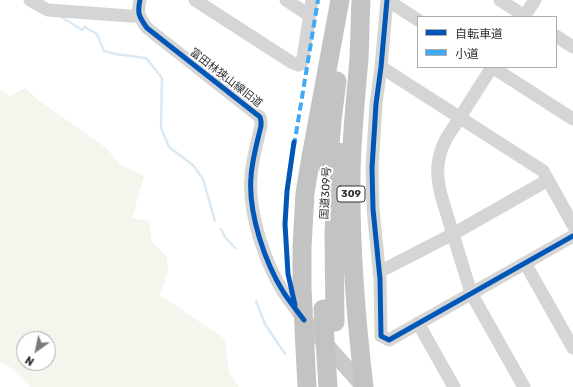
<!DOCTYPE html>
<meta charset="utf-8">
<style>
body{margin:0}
#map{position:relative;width:573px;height:387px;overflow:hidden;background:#fff;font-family:Rubik,"Noto Sans JP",sans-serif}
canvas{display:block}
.legend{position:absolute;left:417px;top:16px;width:140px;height:52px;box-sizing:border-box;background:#fff;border:1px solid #adadad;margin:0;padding:5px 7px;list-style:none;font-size:12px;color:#313131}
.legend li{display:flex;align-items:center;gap:8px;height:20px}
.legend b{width:20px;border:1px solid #adadad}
.north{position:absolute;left:16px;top:331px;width:40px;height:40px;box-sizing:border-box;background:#fff;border:1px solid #adadad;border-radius:50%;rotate:213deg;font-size:11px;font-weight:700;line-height:16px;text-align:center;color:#313131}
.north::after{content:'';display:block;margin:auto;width:14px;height:18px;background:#797979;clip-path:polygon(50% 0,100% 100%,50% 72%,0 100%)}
</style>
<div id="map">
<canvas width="573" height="387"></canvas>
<ul class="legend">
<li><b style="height:5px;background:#0057b8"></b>自転車道</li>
<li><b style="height:5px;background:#3fa9f5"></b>小道</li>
</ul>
<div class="north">N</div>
</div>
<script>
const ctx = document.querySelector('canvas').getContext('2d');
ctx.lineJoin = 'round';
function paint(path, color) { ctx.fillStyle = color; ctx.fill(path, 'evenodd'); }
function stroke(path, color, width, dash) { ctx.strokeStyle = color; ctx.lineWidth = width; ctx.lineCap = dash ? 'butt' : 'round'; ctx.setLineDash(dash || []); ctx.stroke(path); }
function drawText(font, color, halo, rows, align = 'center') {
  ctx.font = font + ' Rubik,"Noto Sans JP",sans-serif'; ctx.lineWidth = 4; ctx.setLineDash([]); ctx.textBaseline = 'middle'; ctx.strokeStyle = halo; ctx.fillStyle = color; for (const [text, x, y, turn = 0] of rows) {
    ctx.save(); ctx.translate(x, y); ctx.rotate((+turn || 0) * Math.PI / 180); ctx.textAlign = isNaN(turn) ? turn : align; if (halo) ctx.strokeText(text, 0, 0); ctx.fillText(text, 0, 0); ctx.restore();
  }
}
paint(new Path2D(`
 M25 88 37 99 105 147 121 165 135 172 144 176 132 218 149 221 152 242 167 257 168 272 160 295 225 339 229 373 239 387H30L10 367 0 362V89L10 96ZM24 339H48V363H24Z`), '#f2f6ed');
stroke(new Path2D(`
 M60 16 82 30 85 27 97 34 104 51 116 54 146 58 162 78 161 128 169 147 193 165 203 179 215 221
 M221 229 225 237 235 248
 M256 301 265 324 285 354`), '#dae9f4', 2.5);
stroke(new Path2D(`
 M30 0 42 7 48 10 130 16H139
 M140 0C137 13 139 17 147 28L260 117 261 121V126C257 143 252 160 251 177 248 213 265 263 284 293 290 302 297 311 304 320
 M195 0 291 62 298 65 301 64 303 58 312 0
 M286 0 309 15
 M387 0 381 67 376 104 372 168 373 209 380 279 381 336 389 340 573 236
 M387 0 418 20
 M500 0 526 17
 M524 17 535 0
 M556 36 573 47
 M381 67 543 171 573 225
 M492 67 446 139C436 159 436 174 441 195L471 293 524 387
 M492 67 573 119
 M525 263 573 348
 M379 272 453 234 548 180
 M418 323 454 387`), '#d5d5d5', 13);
stroke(new Path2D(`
 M304 320 364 387`), '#c9c9c9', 16);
stroke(new Path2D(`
 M361 0C360 19 360 38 359 58 356 98 351 138 351 178 350 248 356 318 364 387
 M328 168 332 120 337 81
 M335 322 334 232 339 152
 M307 387 302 289V247L305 193 311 157 340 0`), '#c3c3c3', 19);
stroke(new Path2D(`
 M323 309 328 387`), '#c3c3c3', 19);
stroke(new Path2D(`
 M294 146 318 0`), '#3fa9f5', 4, [8, 4]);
stroke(new Path2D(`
 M140 0C137 13 139 17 147 28L260 117 261 121V126C257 143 252 160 251 177 248 213 265 263 284 293 290 302 297 311 304 320
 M387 0 381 67 376 104 372 168 373 209 380 279 381 336 389 340 573 236
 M294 142 287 191 285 224 288 274 295 305`), '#0057b8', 5);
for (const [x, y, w] of [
 [351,194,28]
]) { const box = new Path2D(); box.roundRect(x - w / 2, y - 8, w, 16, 3); ctx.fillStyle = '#fff'; ctx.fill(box); stroke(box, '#313131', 1); }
drawText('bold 10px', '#313131', null, [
 ["309",351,194]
]);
drawText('11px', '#313131', '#fff', [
 ["富田林狭山線旧道",226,78,38],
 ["国道309号",326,193,-87]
]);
</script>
